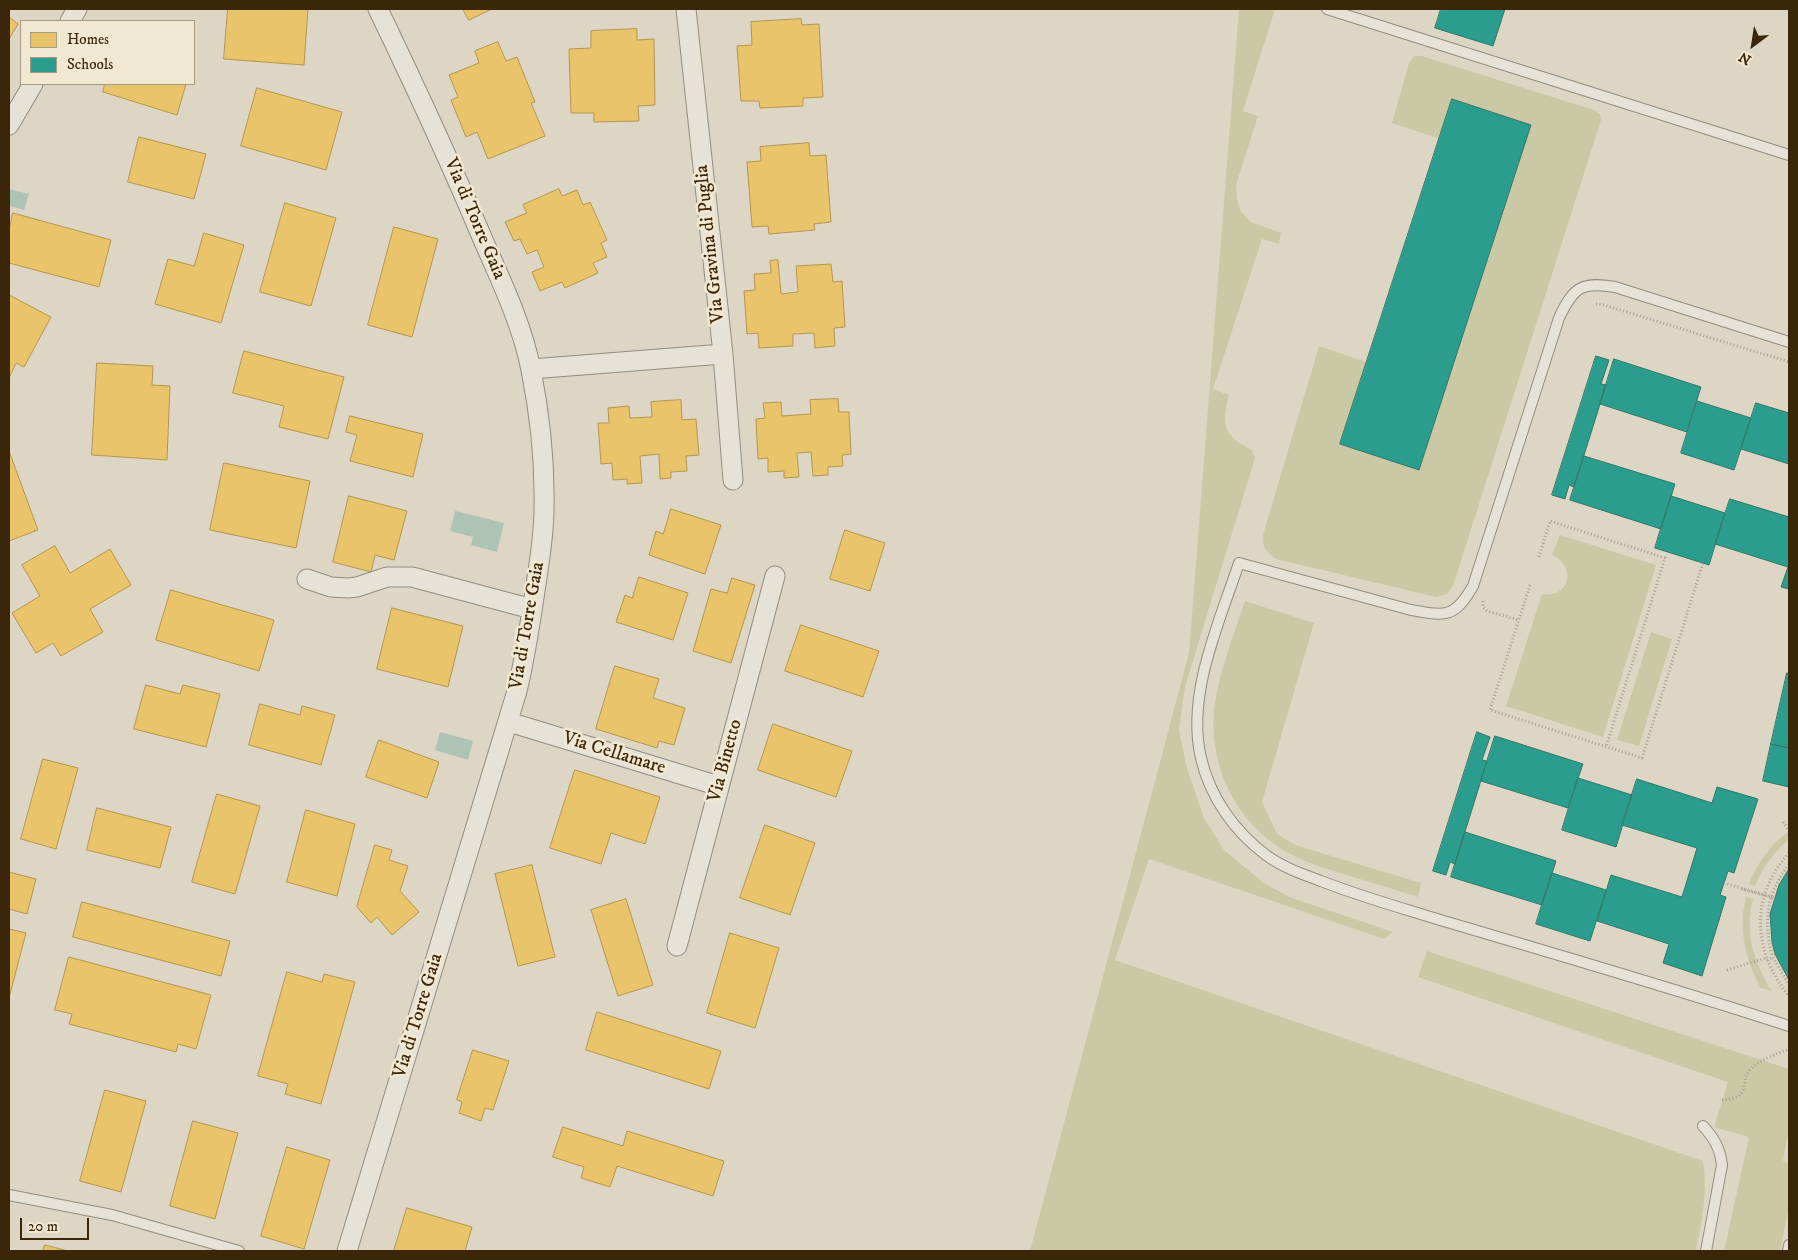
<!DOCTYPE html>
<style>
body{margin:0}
#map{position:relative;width:1798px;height:1260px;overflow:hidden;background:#ded6c4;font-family:"IM FELL DW Pica",serif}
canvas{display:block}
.frame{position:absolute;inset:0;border:10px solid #3b260a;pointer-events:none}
.legend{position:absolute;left:20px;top:20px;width:175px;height:65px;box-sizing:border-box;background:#f1e8d2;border:1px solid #a89a82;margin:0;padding:6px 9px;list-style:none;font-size:15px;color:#3b260a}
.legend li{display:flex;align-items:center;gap:10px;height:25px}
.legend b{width:25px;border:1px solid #a89a82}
.north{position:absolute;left:1728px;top:20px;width:50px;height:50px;-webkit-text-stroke:4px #f1e8d2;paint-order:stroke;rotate:211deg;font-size:14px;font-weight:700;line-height:20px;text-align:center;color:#3b260a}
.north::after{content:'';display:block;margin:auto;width:18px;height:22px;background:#3b260a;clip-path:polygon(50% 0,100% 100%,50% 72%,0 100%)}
.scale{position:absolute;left:20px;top:1218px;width:69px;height:22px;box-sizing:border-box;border:2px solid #3b260a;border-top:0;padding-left:6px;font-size:15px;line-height:18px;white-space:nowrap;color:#3b260a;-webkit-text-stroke:4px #f1e8d2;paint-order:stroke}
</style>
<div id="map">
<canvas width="1798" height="1260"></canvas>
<div class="frame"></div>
<ul class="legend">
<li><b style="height:14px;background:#e9c46a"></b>Homes</li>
<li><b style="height:14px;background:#2a9d8f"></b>Schools</li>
</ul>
<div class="north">N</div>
<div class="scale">20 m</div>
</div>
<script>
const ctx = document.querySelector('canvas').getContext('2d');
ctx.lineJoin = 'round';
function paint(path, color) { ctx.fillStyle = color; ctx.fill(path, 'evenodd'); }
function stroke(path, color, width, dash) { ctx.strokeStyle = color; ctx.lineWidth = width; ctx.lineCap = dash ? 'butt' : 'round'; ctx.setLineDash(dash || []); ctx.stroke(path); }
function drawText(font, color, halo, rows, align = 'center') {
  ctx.font = font + ' "IM FELL DW Pica",serif'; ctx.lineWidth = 5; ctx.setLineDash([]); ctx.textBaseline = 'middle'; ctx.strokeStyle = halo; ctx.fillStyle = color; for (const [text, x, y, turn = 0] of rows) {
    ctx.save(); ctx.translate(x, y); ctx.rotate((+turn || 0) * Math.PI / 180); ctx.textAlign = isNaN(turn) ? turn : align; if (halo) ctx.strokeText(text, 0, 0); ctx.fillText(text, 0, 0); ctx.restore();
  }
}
paint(new Path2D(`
 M1239 9H1275L1243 111 1258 116 1236 185 1237 199 1241 212 1251 222 1281 233 1279 244 1262 239 1213 389 1229 395C1221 425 1223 436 1252 450L1255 458 1185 687 1179 730 1186 765 1204 818 1224 850 1265 884 1292 898 1393 932 1384 939 1149 859 1115 960 1703 1161C1708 1191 1702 1222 1696 1251H1030L1189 653Z
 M1414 56H1422L1594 110 1600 114 1601 120 1453 586 1447 594 1436 597 1276 559C1266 552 1262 547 1263 535L1319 346 1366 362 1341 444 1531 125 1452 99 1440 139 1392 123 1409 63Z
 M1560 535 1656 565 1603 737 1506 706 1542 594C1569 599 1578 567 1552 555Z
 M1245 601 1314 623 1262 802 1277 834 1295 845 1421 883 1418 897C1394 889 1370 882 1346 875 1328 869 1309 864 1292 855 1239 827 1209 771 1214 711 1217 678 1234 634 1245 601Z
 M1651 632 1672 639 1639 746 1617 740Z
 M1789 831V839C1774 853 1763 866 1755 886L1749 884C1757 863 1771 844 1789 831Z
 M1746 897 1753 899C1744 932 1754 963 1772 991L1761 988C1745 960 1738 928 1746 897Z
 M1427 951 1789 1069V1127L1783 1161 1789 1164V1207L1780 1251H1724L1749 1137 1714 1127 1728 1082 1418 977Z`), '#cbc9a5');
paint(new Path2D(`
 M9 189 29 194 24 210 10 206 9 209Z
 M455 511 504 523 497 552 471 545 473 537 450 531Z
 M440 732 473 741 468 760 435 750Z`), '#acc3b5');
const homes = new Path2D(`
 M228 9H308L304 65 224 59Z
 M463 9H492L469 20Z
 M9 17 18 24 9 39Z
 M801 19 802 25 819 24 823 97 803 98V106L760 108 759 101H741L737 46 752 45 751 22Z
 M637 29V40L654 39 655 105 638 106 639 121 594 122V113H571L569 49 591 48V31Z
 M498 42 506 61 517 57 535 102 531 103 545 136 488 159 477 132 466 137 451 100 458 97 449 75 479 63 475 51Z
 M105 84H186L177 115 103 92Z
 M257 88 342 112 326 170 241 146Z
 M139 137 206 154 194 199 128 182Z
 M809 143 810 156 826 155 831 222 814 224 815 230 769 234 768 226 752 227 747 162 761 161 760 147Z
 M559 189 562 196 577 190 583 205 590 202 607 240 601 243 607 257 593 263 598 273 565 288 562 282 540 291 532 272 544 267 537 250 527 254 520 239 514 241 505 222 527 213 523 205Z
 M285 203 336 218 311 306 260 292Z
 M13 213 111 240 99 287 9 263V231Z
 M394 227 438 239 412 337 368 325Z
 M204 233 244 245 221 323 155 304 168 259 194 266Z
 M778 260 781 294 798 292 796 266 831 264 833 282 842 281 845 327 834 328 835 346 815 348 814 333 793 334V346L759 348 758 333 747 334 744 291 755 290 754 274 771 273 770 261Z
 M9 295 51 317 24 367 16 363 9 378Z
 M244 351 344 377 328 439 279 427 284 406 233 393Z
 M97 363 153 366 152 385 170 386 167 460 92 455Z
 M838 399 839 412H849L851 454 842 455 843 466 828 467V475L813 476 811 452 797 453 799 477 784 478V471L768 472V458L758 459 756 419 765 418 763 403 781 402 782 416 811 414 810 400Z
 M681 400 682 420 696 419 699 455 686 456 687 471 671 472V478L660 479 659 454 640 456 642 483 627 484V479L613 480 612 463 601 464 598 423H609L608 408 629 406 630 418 652 417 651 402Z
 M350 416 423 434 413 477 350 461 357 435 346 432Z
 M9 451 38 530 9 541Z
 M224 463 310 481 296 548 210 530Z
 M349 496 407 511 394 560 375 555 371 572 333 562Z
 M671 509 721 525 705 574 649 555 656 531 663 534Z
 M845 530 885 543 870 591 830 579Z
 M55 546 70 573 110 549 131 585 90 609 103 632 61 656 53 643 36 653 12 613 40 596 22 565Z
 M639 577 688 593 673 640 616 622 625 595 632 598Z
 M732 578 755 585 731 663 693 651 711 589 727 593Z
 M171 590 274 620 259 671 156 640Z
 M392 608 463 626 448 687 377 669Z
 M801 625 879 651 863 697 785 671Z
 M615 666 659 679 653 698 685 708 674 745 659 741 657 748 596 729Z
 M146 685 180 694 183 685 220 694 206 747 134 729Z
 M260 704 300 715 302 706 335 715 321 765 249 745Z
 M773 724 852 751 836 797 758 770Z
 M379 740 439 762 427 798 366 777Z
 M43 759 78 768 56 849 21 839Z
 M575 770 660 797 645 844 611 833 601 864 550 848Z
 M217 794 260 806 235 894 192 882Z
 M97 808 171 827 160 868 87 850Z
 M306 810 355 824 337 896 287 882Z
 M765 825 815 843 790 915 740 898Z
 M375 845 392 850 389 860 408 866 400 891 419 912 392 935 377 917 371 923 357 907Z
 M532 865 555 957 518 966 495 874Z
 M9 872 36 879 27 914 9 909Z
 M626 899 653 985 618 996 591 910Z
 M82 902 230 941 221 976 73 937Z
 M9 929 26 933 9 998Z
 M730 933 779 948 755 1028 707 1013Z
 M69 957 211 995 196 1049 178 1044 176 1052 69 1024 72 1014 55 1010Z
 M287 972 322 982 324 974 355 982 321 1104 285 1094 288 1084 258 1076Z
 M597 1012 721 1051 709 1089 586 1050Z
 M473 1050 509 1061 493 1110 485 1108 481 1121 459 1113 462 1102 457 1100Z
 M105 1090 146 1101 121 1192 80 1181Z
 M193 1121 238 1133 215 1219 170 1206Z
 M563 1127 623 1146 627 1131 724 1161 713 1196 617 1166 610 1187 581 1178 584 1167 553 1157Z
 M287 1147 330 1160 304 1249 261 1236Z
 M407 1208 472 1227 465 1251H394Z
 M45 1245 68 1251H43Z`);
paint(homes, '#e9c46a');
stroke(homes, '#b5954d', 1);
const schools = new Path2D(`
 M1441 9H1505L1493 46 1435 28Z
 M1452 99 1531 125 1419 470 1340 444Z
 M1596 356 1609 360 1601 384 1606 385 1574 487 1569 485 1565 499 1552 495Z
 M1614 359 1701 387 1687 432 1600 404Z
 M1697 401 1751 418 1734 470 1681 453Z
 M1756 403 1789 413V464L1741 449Z
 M1584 456 1675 484 1661 529 1570 500Z
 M1671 496 1725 513 1709 565 1655 548Z
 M1730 499 1789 517V589L1781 587 1788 567 1715 544Z
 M1787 673 1789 674V748L1771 744Z
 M1477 732 1490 737 1482 760 1487 761 1455 864 1450 862 1446 875 1433 871Z
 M1495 736 1583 764 1568 808 1481 781Z
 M1771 744 1789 748V787L1763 781Z
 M1578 778 1632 795 1616 847 1562 830Z
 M1637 779 1712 803 1717 787 1758 799 1734 873 1728 871 1720 895 1726 897 1702 976 1663 963 1669 944 1597 921 1611 875 1682 897 1697 848 1622 825Z
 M1465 832 1556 861 1542 905 1451 877Z
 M1789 869V980L1775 954 1772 942 1770 914 1779 885Z
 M1552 873 1606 890 1590 941 1536 924Z`);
paint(schools, '#2a9d8f');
stroke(schools, '#2f7967', 1);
const lane = new Path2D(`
 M1327 9 1789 155
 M1789 342 1615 287C1581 281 1573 288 1559 318L1473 586C1454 619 1445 616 1411 610L1239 563C1219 623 1186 695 1201 758 1210 797 1234 831 1266 855 1282 867 1302 874 1321 881 1359 896 1398 907 1437 919 1555 954 1673 988 1789 1026
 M1703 1126C1714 1138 1720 1148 1722 1165L1706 1251
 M9 1195 112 1215 239 1251
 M1788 1251 1789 1245`);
const street = new Path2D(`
 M686 9 723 354 733 480
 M70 21 77 9
 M9 125 33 84
 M531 369 723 354
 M307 579 331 587 348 588 357 587 387 577H412L532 609
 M509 722 719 786
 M677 946 775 576
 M347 1251 517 691C525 658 530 625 535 591 539 564 544 536 544 509 545 463 540 415 531 370 522 323 500 279 481 235 449 159 414 84 378 9`);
stroke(lane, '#938c7f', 12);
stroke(street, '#938c7f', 21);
stroke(new Path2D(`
 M1596 304 1604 305 1789 362
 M1539 557 1550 521 1665 558 1606 747
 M1530 585 1490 710 1642 758 1703 563
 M1483 601V607L1487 611 1519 620
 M1783 822 1789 831
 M1789 853C1749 897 1753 952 1789 996
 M1742 889 1774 898
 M1775 954 1772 955C1763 920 1767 893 1789 864
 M1767 960 1773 957 1789 985
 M1727 970 1766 958
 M1722 1100C1755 1097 1737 1082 1751 1069 1761 1059 1776 1054 1789 1049`), '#a6a096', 3, [1, 2.5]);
stroke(lane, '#e6e2d8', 10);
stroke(street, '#e6e2d8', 19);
stroke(new Path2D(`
 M1724 883 1775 898`), '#a6a096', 3, [1, 2.5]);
drawText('19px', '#3b260a', '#f1e8d2', [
 ["Via di Torre Gaia",474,219,67],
 ["Via Gravina di Puglia",711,244,-96],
 ["Via di Torre Gaia",528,626,-80],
 ["Via Cellamare",614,754,17],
 ["Via Binetto",726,761,-75],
 ["Via di Torre Gaia",419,1016,-73]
]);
</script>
